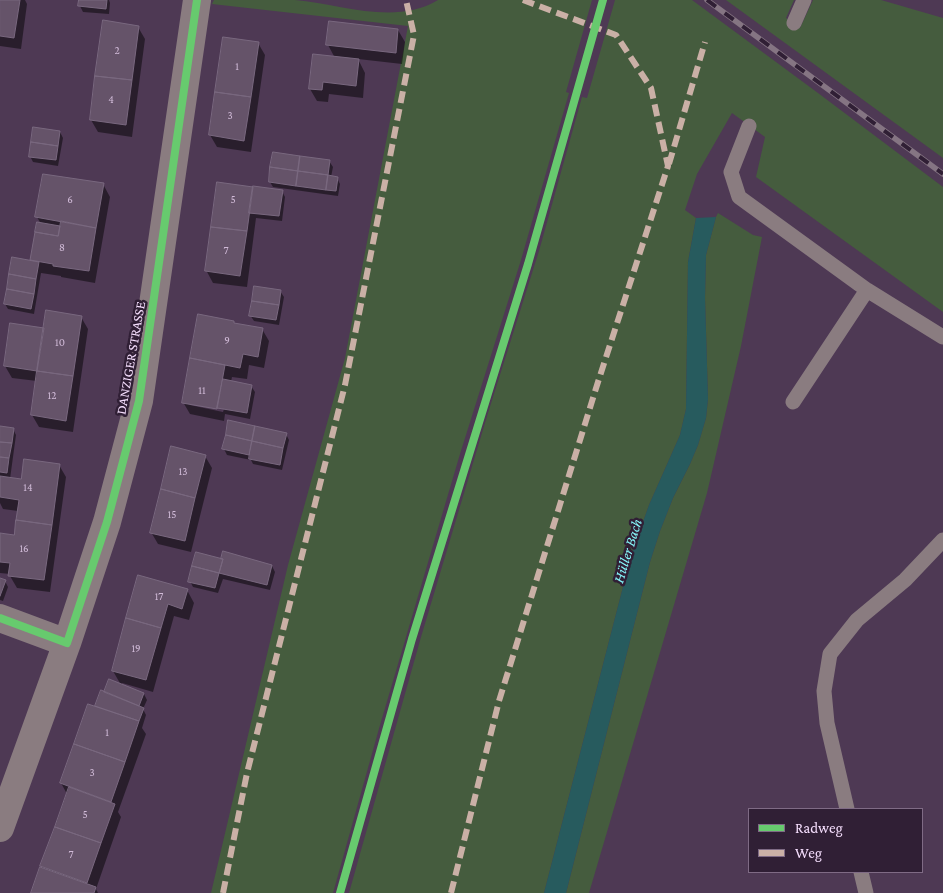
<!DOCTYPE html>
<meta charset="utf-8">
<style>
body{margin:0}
#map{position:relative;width:943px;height:893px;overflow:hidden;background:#4e3954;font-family:"Crimson Pro",serif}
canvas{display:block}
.legend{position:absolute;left:748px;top:808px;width:175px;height:65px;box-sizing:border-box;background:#301f35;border:1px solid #7f6b85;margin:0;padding:6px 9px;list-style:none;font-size:15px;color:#f5defd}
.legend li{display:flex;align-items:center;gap:10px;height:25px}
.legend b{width:25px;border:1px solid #7f6b85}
</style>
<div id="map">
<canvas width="943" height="893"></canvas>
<ul class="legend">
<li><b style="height:6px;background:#67ca6e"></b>Radweg</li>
<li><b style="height:6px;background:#cab0a6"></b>Weg</li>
</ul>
</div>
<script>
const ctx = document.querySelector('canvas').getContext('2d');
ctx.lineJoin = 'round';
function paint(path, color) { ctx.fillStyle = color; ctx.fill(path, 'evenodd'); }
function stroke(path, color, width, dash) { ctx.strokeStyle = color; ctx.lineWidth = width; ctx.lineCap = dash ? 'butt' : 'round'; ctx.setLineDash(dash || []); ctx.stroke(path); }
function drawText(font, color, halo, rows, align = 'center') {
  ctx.font = font + ' "Crimson Pro",serif'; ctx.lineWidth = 5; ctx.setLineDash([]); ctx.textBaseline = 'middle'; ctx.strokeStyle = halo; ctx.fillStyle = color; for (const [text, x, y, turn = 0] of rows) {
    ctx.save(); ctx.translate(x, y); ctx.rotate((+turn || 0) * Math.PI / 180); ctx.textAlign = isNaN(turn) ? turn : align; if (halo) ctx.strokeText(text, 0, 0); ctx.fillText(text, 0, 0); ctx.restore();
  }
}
paint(new Path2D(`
 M214 0C232 0 250 0 268 0 277 0 286 0 295 0 341 4 395 26 438 0H592L566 92 569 93 521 260 460 454 380 725 333 893H211L288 565 345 358 408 26 212 4Z
 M615 0H692L818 93 943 187V312L756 177 765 137 732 113 697 174 685 210 696 218 688 262 686 409 680 435 649 505 631 556 544 893H349L421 637 488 413 539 251 582 97 587 98Z
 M726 0H794L786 18 800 28 813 0H881L943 18V158Z
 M718 213 753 235 762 237 741 346 707 493 589 893H566L650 562 660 531 673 498 690 464 698 445 706 418 708 399 705 298 706 255 716 217Z`), '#455c3e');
paint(new Path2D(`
 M716 217 706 255 705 298 708 399 706 418 698 445 690 464 673 498 660 531 650 562 566 893H544L631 556 649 505 680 435 686 409 688 262 696 218Z`), '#275b5e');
paint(new Path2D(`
 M0 0H25L27 4 21 49 0 46Z
 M80 0H109L110 3 109 14 83 12 80 6Z
 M138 27 145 39 132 137 98 132 91 120Z
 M398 30 405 42 402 64 358 59 365 73 363 98 329 94 328 102 317 101 310 89 335 58 328 45Z
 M258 43 265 55 251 152 217 147 210 135Z
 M60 132 63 138 58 166 33 162 30 156Z
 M329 161 333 167 331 177 337 178 340 184 338 196 273 187 270 182Z
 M103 184 110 197 95 283 61 277V276L41 273 34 314 8 309 5 304 33 262 31 260 41 224 37 217Z
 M254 188 282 191 285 197 282 221 256 218 247 287 213 283 206 270Z
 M280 291 284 297 279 325 254 321 250 315Z
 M199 316 234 324 262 329 269 341 264 368 249 365 247 379 232 377 231 382 251 386 255 392 250 419 225 414 224 421 190 414 183 402ZM190 403 224 409 223 412 190 405Z
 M81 317 88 329 73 432 39 427 32 415 37 381 12 378 5 366 45 330Z
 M229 421 286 434 289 440 282 470 253 464 251 460 227 455 224 449Z
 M0 428 13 429 16 435 10 479 22 480 59 465 66 477 50 592 17 588 10 576V574L0 573V534L15 537 18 511 3 509 0 503Z
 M205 456 212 468 191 552 158 544 151 532Z
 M222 560 272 566 275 572 270 590 223 579 218 593 193 587 190 581Z
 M139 577 187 590 194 603 189 620 174 616 153 692 122 683V685L144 694 147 700 143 709 146 715 142 728 146 734 118 812 121 817 96 889 98 893H32L67 794 61 783 98 708 97 706 105 693 121 685 113 671Z
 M0 579 5 581 8 587 3 601 0 600Z`), '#0007');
const building = new Path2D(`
 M0 0H20L14 38 0 36Z
 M79 0H107L106 9 78 6Z
 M103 20 139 26 132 80 95 76Z
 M329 21 398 29 396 53 326 45Z
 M223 37 259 42 251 97 215 92Z
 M313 54 359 59 356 86 323 82 322 90 309 89Z
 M95 76 132 80 126 125 90 120Z
 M215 92 251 97 244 141 209 135Z
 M33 127 60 131 58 146 31 142Z
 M31 142 58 146 56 160 29 157Z
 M273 152 300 156 298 171 270 167Z
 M300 156 330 160 328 175 298 171Z
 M270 167 298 171 296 186 269 182Z
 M298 171 328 175 326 190 296 186Z
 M43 174 104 183 96 228 35 217Z
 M328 175 338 177 336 191 326 190Z
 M217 182 253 187 247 231 211 227Z
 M253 186 283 190 279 216 249 213Z
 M61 221 96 228 89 271 53 266V264L30 260 35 232 58 236Z
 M37 222 60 226 58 236 35 232Z
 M211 227 247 231 240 276 205 271Z
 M12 257 39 262 36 279 9 274Z
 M9 274 36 279 34 294 7 289Z
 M254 286 281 290 279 305 252 301Z
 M7 289 34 294 31 309 4 304Z
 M252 301 279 305 276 320 249 316Z
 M46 310 82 316 73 376 37 371Z
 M198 314 234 321V323L263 328 258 357 243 354 240 368 190 358Z
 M10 323 44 328 37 371 4 366Z
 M190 358 225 365 217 409 182 403Z
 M37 371 73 376 66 421 31 415Z
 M223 379 252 385 247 413 217 408Z
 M228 420 255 426 252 441 226 435Z
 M0 426 14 428 12 443 0 442Z
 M255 426 287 433 283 448 252 441Z
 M226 435 252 441 249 455 222 449Z
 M252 441 283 448 280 465 249 459Z
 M0 442 12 443 9 458 0 457Z
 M171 446 206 455 195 498 161 489Z
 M0 457 9 458 7 473 0 472Z
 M24 459 60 464 52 525 16 520 19 500 0 497V476L21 479Z
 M161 489 195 498 185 541 150 533Z
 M16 520 52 525 44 580 8 576 10 563 0 562V533L14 535Z
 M223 551 272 565 267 585 219 573 223 559H221Z
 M196 552 223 559 219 573 192 566Z
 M192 566 219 573 215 588 188 582Z
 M138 575 188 589 182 609 168 604 161 628 126 618Z
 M0 578 6 580 0 596Z
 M126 618 161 628 146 680 112 671Z
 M109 679 144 693 139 706 104 692Z
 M101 690 144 708 139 721 95 706Z
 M88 704 139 721 125 762 74 744Z
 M74 744 125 762 111 802 60 783Z
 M69 787 115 804 101 843 55 827Z
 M55 827 101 843 87 883 40 866Z
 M40 867 96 887 94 893H31Z`);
paint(building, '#655369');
stroke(building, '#79687f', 1);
stroke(new Path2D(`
 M794 23 804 0
 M749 126 731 172 739 197 867 290 943 337
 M793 402 867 290
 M847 809 827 723 824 691 830 654 857 620 905 580 943 540
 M861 872 866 893`), '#8a7c80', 15);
stroke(new Path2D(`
 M0 618 67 643 107 522 139 401 197 0
 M0 828 67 643`), '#8a7c80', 28);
const rail = new Path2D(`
 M707 0 943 174`);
stroke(rail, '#857583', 5.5);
stroke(rail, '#301f35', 4, [11]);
stroke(new Path2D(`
 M669 164 705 42
 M223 893 247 773 345 385 414 35 406 0
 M451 893 499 701 598 382 668 166 651 88 616 35 523 0`), '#cab0a6', 6, [12, 6]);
stroke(new Path2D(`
 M0 618 67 643 107 522 139 401 197 0
 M340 893 412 639 528 264 603 0`), '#67ca6e', 8);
drawText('11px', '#d1bbd8', null, [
 ["2",117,51],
 ["1",237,67],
 ["4",111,100],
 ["3",230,116],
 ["6",70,200],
 ["5",233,200],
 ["8",62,248],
 ["7",226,251],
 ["9",227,341],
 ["10",60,343],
 ["11",202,391],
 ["12",52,396],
 ["13",183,472],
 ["14",28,488],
 ["15",172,515],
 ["16",24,549],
 ["17",159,597],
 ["19",136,649],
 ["1",107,733],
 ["3",92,773],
 ["5",85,815],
 ["7",71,855]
]);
drawText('14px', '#f5defd', '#301f35', [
 ["DANZIGER STRASSE",131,358,-80]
]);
drawText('italic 15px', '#87f8fb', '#301f35', [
 ["Hüller Bach",628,551,-73]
]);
</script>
